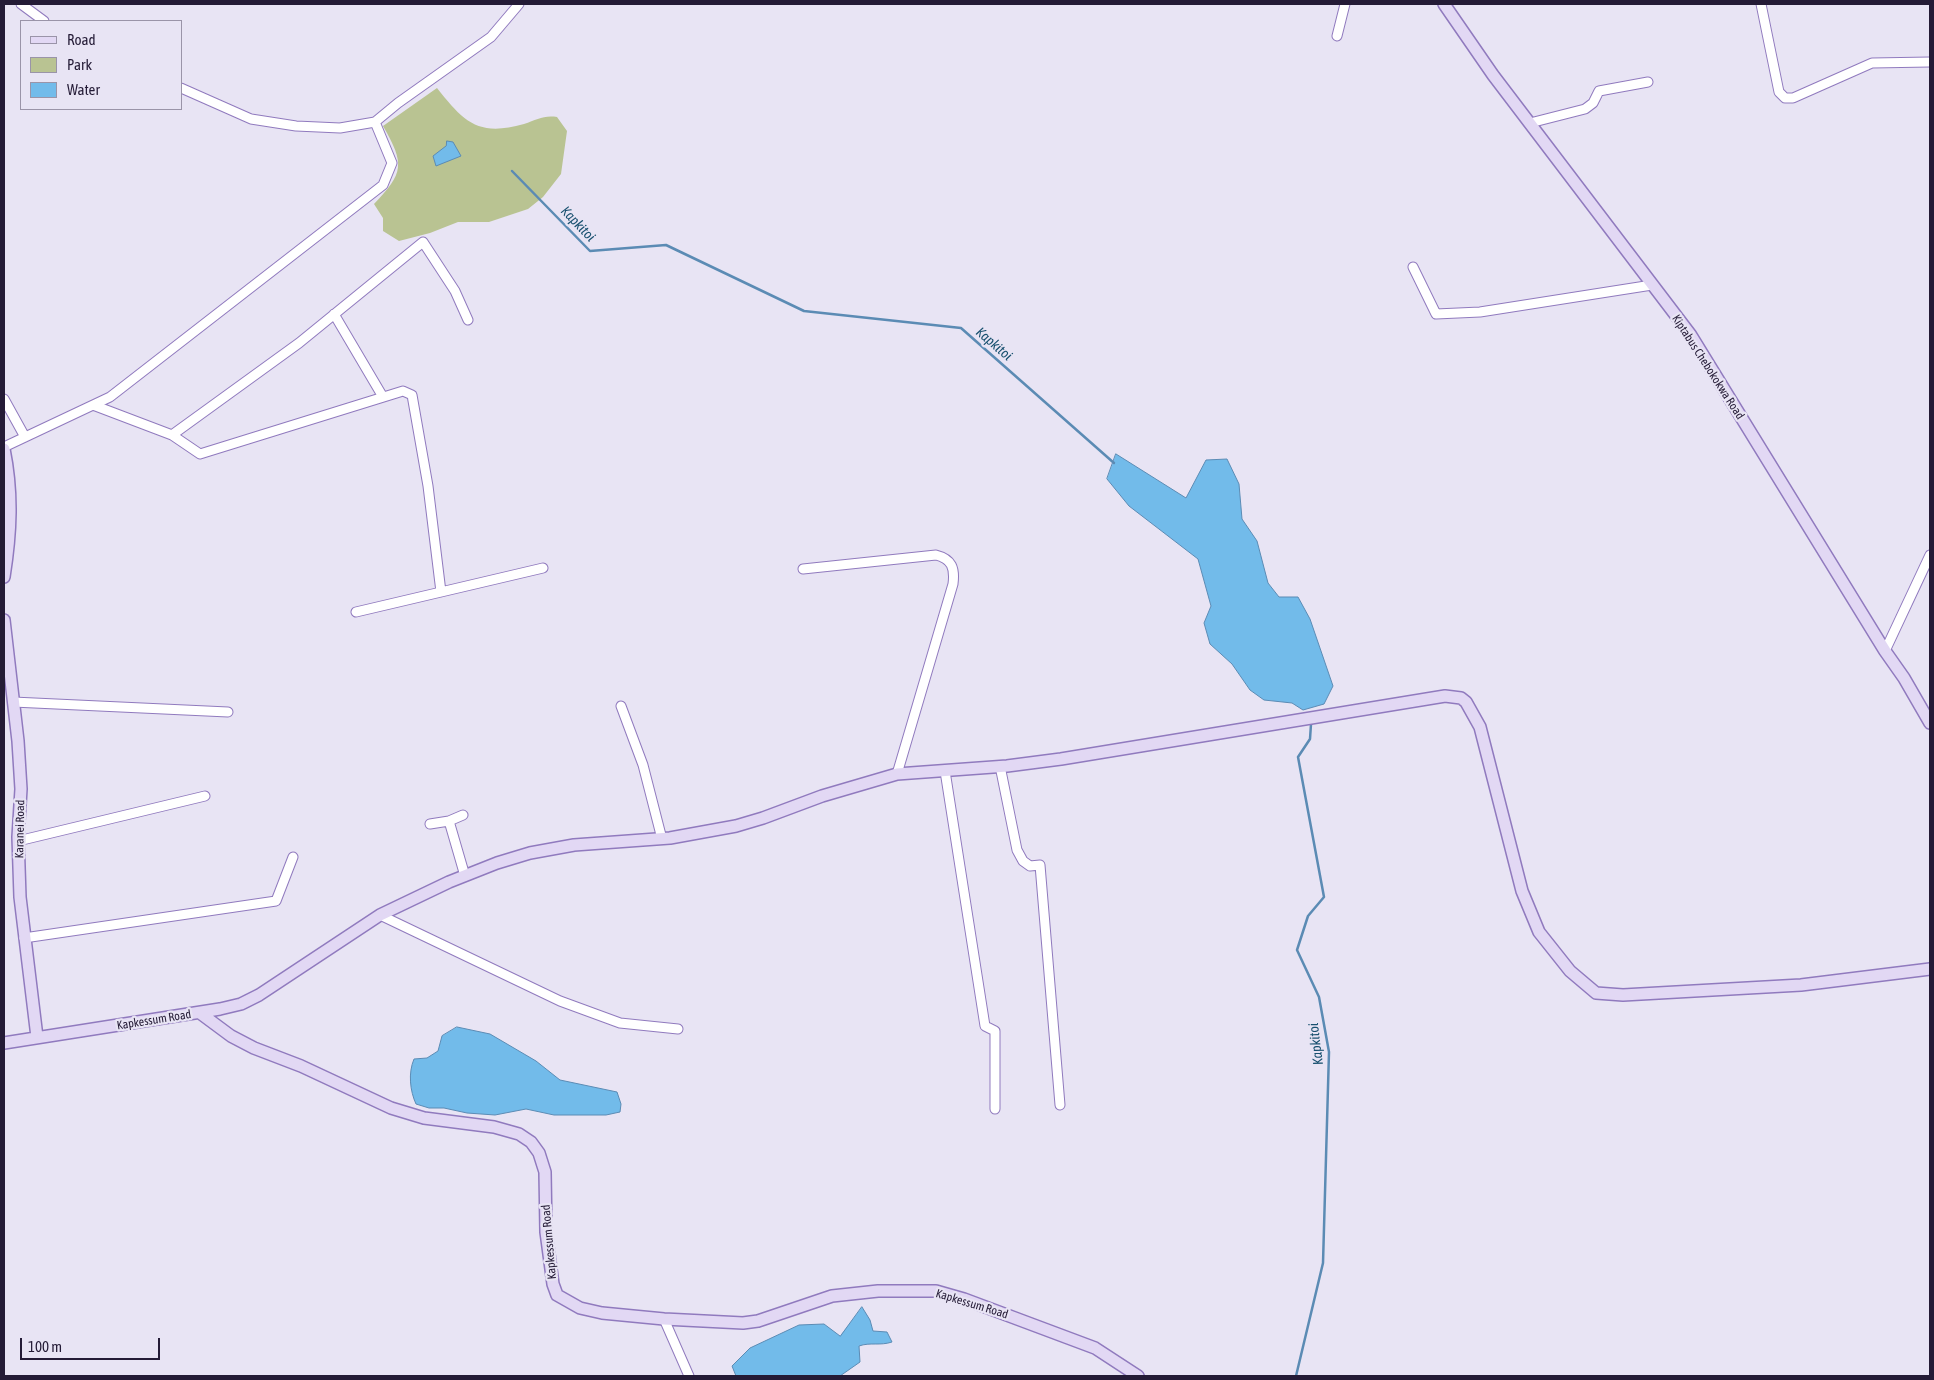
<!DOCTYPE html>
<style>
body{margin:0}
#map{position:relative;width:1934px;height:1380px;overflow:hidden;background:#e8e4f4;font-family:"Asap Condensed",sans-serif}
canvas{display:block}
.frame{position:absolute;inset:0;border:5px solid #241b36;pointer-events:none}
.legend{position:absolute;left:20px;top:20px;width:162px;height:90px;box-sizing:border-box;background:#e8e4f4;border:1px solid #9a94a8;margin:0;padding:6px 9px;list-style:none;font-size:15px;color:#241b36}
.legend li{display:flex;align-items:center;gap:10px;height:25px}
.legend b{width:25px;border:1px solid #9a94a8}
.scale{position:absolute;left:20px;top:1338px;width:140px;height:22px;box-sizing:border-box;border:2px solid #241b36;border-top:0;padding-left:6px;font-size:15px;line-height:18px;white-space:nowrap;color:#241b36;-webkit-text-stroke:4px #e8e4f4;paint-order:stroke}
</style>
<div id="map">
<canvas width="1934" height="1380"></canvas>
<div class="frame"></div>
<ul class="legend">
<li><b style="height:6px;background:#e2d8f4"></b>Road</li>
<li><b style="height:14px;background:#b9c392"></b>Park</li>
<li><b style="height:14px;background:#72bbea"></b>Water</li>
</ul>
<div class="scale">100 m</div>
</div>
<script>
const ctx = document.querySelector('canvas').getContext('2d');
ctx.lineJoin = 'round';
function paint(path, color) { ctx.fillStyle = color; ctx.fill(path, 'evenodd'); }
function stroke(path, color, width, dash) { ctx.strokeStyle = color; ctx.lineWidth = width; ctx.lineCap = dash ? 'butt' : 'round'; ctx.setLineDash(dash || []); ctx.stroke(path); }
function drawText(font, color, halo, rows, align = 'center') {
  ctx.font = font + ' "Asap Condensed",sans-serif'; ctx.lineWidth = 4.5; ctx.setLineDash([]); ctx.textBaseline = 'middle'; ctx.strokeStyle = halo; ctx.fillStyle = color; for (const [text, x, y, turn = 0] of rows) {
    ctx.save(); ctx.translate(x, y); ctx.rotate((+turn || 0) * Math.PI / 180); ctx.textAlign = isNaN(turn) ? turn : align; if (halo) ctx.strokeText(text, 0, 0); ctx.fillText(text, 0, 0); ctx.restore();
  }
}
paint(new Path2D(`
 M437 88C464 122 478 137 524 124 537 120 543 115 557 117L567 131 561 174 543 197 528 209 489 222H458L430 233 399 241 383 231V218L374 204C404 173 405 164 383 126Z`), '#b9c392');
const water = new Path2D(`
 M447 141 453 142 461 156 436 166 433 156 446 146Z
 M1116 454 1186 498 1206 460 1227 459 1239 484 1242 519 1257 541 1268 583 1279 597H1298L1310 619 1333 686 1324 704 1303 710 1292 703 1264 700 1250 690 1232 664 1210 644 1204 623 1211 606 1198 559 1129 506 1107 479Z
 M457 1027 490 1034 536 1061 560 1080 617 1092 621 1104 620 1112 606 1115H554L526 1109 495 1115 467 1113 444 1108H429L416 1104C410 1091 408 1073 414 1059L427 1058 438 1051 442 1036Z
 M862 1307 870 1320 873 1331 887 1332 892 1342C880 1346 870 1342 859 1346L860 1362 840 1376H736L732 1366 750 1348 799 1325 824 1324 840 1336Z`);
paint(water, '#72bbea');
stroke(water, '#5b8bb4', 1);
stroke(new Path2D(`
 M512 171 590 251 666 245 804 311 961 328 1114 463
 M1296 1376 1323 1263 1329 1052 1319 997 1297 950 1308 916 1324 897 1298 757 1310 739 1311 724`), '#5b8bb4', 2.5);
const street = new Path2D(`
 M21 4 44 21
 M1761 4 1779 92 1785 98H1793L1872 63 1930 62
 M1337 36 1345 4
 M181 88 251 119 296 126 340 128 375 122 398 103 491 37 519 4
 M1530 123 1585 109 1593 103 1599 91 1648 82
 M1413 267 1436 314 1480 312 1652 285
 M334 314 383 397
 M4 399 25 437
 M93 405 172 435 200 454 403 391 412 395 428 486 441 592 543 568
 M172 435 299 343 423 242 455 291 468 320
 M4 447 110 397 383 185 392 163 375 122
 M803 569 936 555C952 559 955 568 953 584L897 774
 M356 612 441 592
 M1885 651 1930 555
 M13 702 228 712
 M621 706 643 765 662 839
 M1000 766 1017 850 1023 861 1030 866 1040 865 1060 1105
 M945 771 985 1026 995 1031V1109
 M449 821 463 815
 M430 824 449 821 465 876
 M18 841 205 796
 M380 915 560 1001 620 1023 678 1029
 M24 938 276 901 293 857
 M664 1319 689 1376`);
const secondary = new Path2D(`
 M1444 4 1493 75 1690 334 1885 651 1904 678 1930 723
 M4 449C13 493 11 533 4 577
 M4 620 18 741 21 789 18 837 20 897 37 1037
 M200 1013 231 1036 254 1048 301 1066 391 1108 424 1118 494 1127 519 1134 531 1142 539 1153 545 1172 546 1232 553 1284 557 1295 580 1308 602 1313 664 1319 743 1323 758 1321 832 1296 878 1291H936L964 1299 1095 1348 1138 1376
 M4 1043 220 1009 241 1004 259 995 380 915 449 882 497 863 530 853 574 845 670 838 736 826 763 818 822 796 897 774 1007 766 1061 759 1445 696 1461 698 1466 702 1480 727 1522 891 1539 932 1570 971 1596 993 1623 995 1801 985 1930 969`);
stroke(street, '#907abe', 11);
stroke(secondary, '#907abe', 14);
stroke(street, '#fff', 9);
stroke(secondary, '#e2d8f4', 11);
drawText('12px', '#241b36', '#e8e4f4', [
 ["Kiptabus Chebokokwa Road",1708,367,57],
 ["Karanei Road",20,829,-89],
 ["Kapkessum Road",154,1020,-9],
 ["Kapkessum Road",549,1242,-95],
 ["Kapkessum Road",972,1304,17]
]);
drawText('italic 14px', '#18506f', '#e8e4f4', [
 ["Kapkitoi",578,224,46],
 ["Kapkitoi",994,344,41],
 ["Kapkitoi",1316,1044,-97]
]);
</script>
